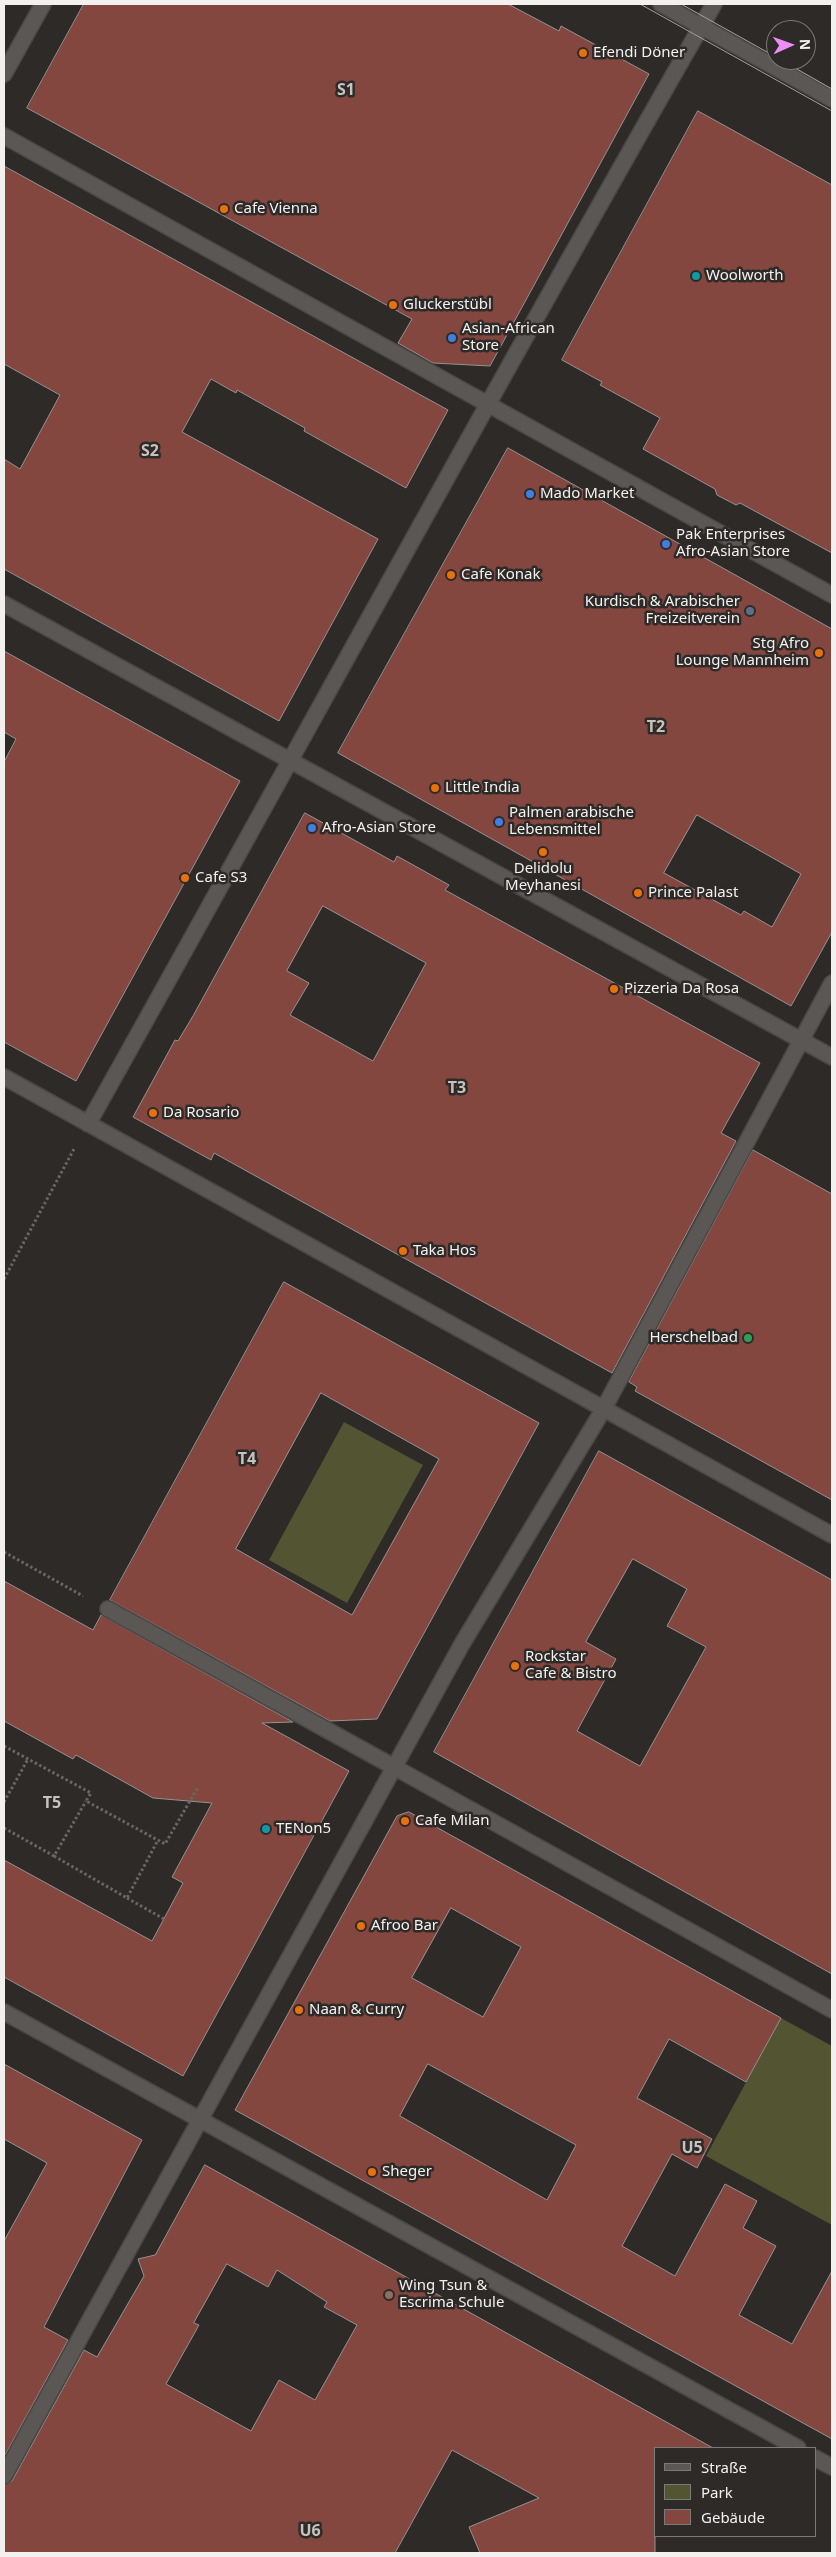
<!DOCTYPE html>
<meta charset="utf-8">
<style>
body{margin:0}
#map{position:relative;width:836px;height:2557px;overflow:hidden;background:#2d2a28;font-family:"Noto Sans",sans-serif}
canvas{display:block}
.frame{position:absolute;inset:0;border:5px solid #f3f1f0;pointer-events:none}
.legend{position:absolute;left:654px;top:2447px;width:162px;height:90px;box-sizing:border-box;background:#2d2a28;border:1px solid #7c7a78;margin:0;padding:6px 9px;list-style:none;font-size:15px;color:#f3f1f0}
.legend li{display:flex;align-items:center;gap:10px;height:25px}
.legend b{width:25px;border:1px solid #7c7a78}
.north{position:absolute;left:766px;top:20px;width:50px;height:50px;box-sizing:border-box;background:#2d2a28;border:1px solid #7c7a78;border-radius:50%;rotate:88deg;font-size:14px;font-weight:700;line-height:20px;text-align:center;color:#f3f1f0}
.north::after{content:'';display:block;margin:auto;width:18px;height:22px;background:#ee8cf8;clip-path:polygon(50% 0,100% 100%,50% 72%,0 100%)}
</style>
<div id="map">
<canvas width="836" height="2557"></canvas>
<div class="frame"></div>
<ul class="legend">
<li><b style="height:6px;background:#5a5755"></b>Straße</li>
<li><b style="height:14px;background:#535532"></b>Park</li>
<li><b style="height:14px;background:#834740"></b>Gebäude</li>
</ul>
<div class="north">N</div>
</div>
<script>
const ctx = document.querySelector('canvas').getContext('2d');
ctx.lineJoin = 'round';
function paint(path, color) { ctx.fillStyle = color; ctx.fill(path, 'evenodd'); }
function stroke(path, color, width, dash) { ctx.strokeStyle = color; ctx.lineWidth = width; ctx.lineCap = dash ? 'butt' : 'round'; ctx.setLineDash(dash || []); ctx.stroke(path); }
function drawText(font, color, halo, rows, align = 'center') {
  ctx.font = font + ' "Noto Sans",sans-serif'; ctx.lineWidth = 5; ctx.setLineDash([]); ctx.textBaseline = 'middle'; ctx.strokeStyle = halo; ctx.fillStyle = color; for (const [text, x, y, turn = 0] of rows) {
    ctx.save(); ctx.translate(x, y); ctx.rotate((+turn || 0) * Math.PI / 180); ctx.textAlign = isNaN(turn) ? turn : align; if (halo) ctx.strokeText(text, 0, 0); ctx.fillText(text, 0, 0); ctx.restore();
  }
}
paint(new Path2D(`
 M344 1422 423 1465 347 1603 269 1560Z
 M781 2018 832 2046V2225L706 2156Z`), '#535532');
const building = new Path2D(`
 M84 4H508L559 31 561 26 649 74 490 366 433 363 398 343 412 319 27 108Z
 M698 111 832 185V553L740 503 736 505 717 495 715 489 643 449 660 418 600 385 602 382 562 360Z
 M4 166 448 410 406 488 304 431 305 428 237 390 236 393 211 379 182 432 378 539 279 721 4 569V459L20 469 60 395 4 364Z
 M508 448 832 629V932L791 1006 338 753ZM697 815 801 874 772 927 744 911 741 915 664 873Z
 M4 651 240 781 76 1081 4 1042V762L16 739 4 732Z
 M305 813 394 862 397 856 449 885 445 890 760 1063 721 1133 736 1141 612 1373 214 1153 211 1160 133 1117 175 1040 178 1041 193 1016ZM323 906 426 963 373 1061 290 1015 309 983 287 971Z
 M753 1150 832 1194V1500L635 1391 637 1387 629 1382Z
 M284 1282 539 1423 377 1719 330 1721 110 1600ZM321 1393 439 1459 352 1615 236 1549Z
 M599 1451 832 1580V1974L434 1752ZM633 1559 687 1589 667 1626 706 1647 640 1766 577 1731 616 1659 586 1642Z
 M4 1581 93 1630 101 1615 293 1722 262 1723 349 1771 183 2076 4 1977V1860L152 1941 183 1883 172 1877 212 1803 153 1798 76 1755 73 1759 4 1721Z
 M409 1812 781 2018 746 2082 669 2039 637 2098 712 2139 697 2168 672 2154 622 2246 675 2276 725 2184 757 2201 743 2228 776 2246 739 2315 792 2344 832 2271V2439L235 2110 397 1816ZM451 1908 521 1947 483 2017 412 1978ZM428 2064 576 2145 547 2200 400 2116Z
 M4 2064 142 2140 44 2327 68 2340 4 2457V2241L47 2163 4 2139Z
 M205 2165 713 2448H655V2553H480L469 2527 539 2498 452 2450 395 2553H4V2485L12 2481 84 2350 97 2357 144 2276 138 2259 155 2255ZM227 2264 268 2287 277 2270 327 2302 324 2307 357 2325 315 2400 279 2380 251 2431 166 2384 199 2325 194 2323Z`);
paint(building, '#834740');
stroke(building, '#969291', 1);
const lane = new Path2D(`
 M108 1609 394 1767`);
const street = new Path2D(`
 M661 4 832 99
 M4 74 43 4
 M4 136 832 595
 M4 604 832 1057
 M4 1077 832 1535
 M88 1124C297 751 501 375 714 4
 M394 1767 832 2010
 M4 2012 798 2448
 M815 2458 832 2467
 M4 2476 462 1644 603 1410 832 983`);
stroke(lane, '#4a4847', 18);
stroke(street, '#4a4847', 18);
stroke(new Path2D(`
 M4 1279 74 1149
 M4 1552 83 1596
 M4 1746 91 1793 86 1801 165 1844 198 1787
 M4 1802 28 1759
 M4 1828 54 1856 86 1801
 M54 1856 127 1898 158 1840
 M127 1898 164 1919`), '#696665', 3, [2.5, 2.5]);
stroke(lane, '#5a5755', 15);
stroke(street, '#5a5755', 15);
stroke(new Path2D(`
 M640 4 832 111
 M681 4 776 57
 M781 60 832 89`), '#a3a19f', 1);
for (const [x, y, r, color] of [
 [583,53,5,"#e8710a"],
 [224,209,5,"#e8710a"],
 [696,276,5,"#0f9aa8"],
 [393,305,5,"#e8710a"],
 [452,338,5,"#3f7fe0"],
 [530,494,5,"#3f7fe0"],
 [666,544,5,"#3f7fe0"],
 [451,575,5,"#e8710a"],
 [750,611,5,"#5c6f8a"],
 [819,653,5,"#e8710a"],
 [435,788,5,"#e8710a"],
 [499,822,5,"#3f7fe0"],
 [312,828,5,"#3f7fe0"],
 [543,852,5,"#e8710a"],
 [185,878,5,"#e8710a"],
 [638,893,5,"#e8710a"],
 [614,989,5,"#e8710a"],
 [153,1113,5,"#e8710a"],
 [403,1251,5,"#e8710a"],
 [748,1338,5,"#2e9e5b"],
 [515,1666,5,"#e8710a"],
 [405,1821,5,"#e8710a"],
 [266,1829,5,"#0f9aa8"],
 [361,1926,5,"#e8710a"],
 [299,2010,5,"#e8710a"],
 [372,2172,5,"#e8710a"],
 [389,2295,5,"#8d6e63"]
]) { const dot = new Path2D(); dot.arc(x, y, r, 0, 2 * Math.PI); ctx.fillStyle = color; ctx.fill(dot); stroke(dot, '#2d2a28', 2); }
drawText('15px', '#f3f1f0', '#2d2a28', [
 ["Efendi Döner",593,53],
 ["Cafe Vienna",234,209],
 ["Woolworth",706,276],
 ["Gluckerstübl",403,305],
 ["Asian-African",462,329],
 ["Store",462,346],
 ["Mado Market",540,494],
 ["Pak Enterprises",676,535],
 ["Afro-Asian Store",676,552],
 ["Cafe Konak",461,575],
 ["Kurdisch & Arabischer",740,602,"right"],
 ["Freizeitverein",740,619,"right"],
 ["Stg Afro",809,644,"right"],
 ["Lounge Mannheim",809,661,"right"],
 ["Little India",445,788],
 ["Palmen arabische",509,813],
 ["Lebensmittel",509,830],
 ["Afro-Asian Store",322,828],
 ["Delidolu",543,869,"center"],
 ["Meyhanesi",543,886,"center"],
 ["Cafe S3",195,878],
 ["Prince Palast",648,893],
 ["Pizzeria Da Rosa",624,989],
 ["Da Rosario",163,1113],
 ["Taka Hos",413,1251],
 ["Herschelbad",738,1338,"right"],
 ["Rockstar",525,1657],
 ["Cafe & Bistro",525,1674],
 ["Cafe Milan",415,1821],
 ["TENon5",276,1829],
 ["Afroo Bar",371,1926],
 ["Naan & Curry",309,2010],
 ["Sheger",382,2172],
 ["Wing Tsun &",399,2286],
 ["Escrima Schule",399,2303]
], 'left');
drawText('bold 16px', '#c6c2c0', '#2d2a28', [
 ["S1",346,90],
 ["S2",150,451],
 ["T2",656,727],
 ["T3",457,1088],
 ["T4",247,1459],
 ["T5",52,1803],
 ["U5",692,2148],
 ["U6",310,2531]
]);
</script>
